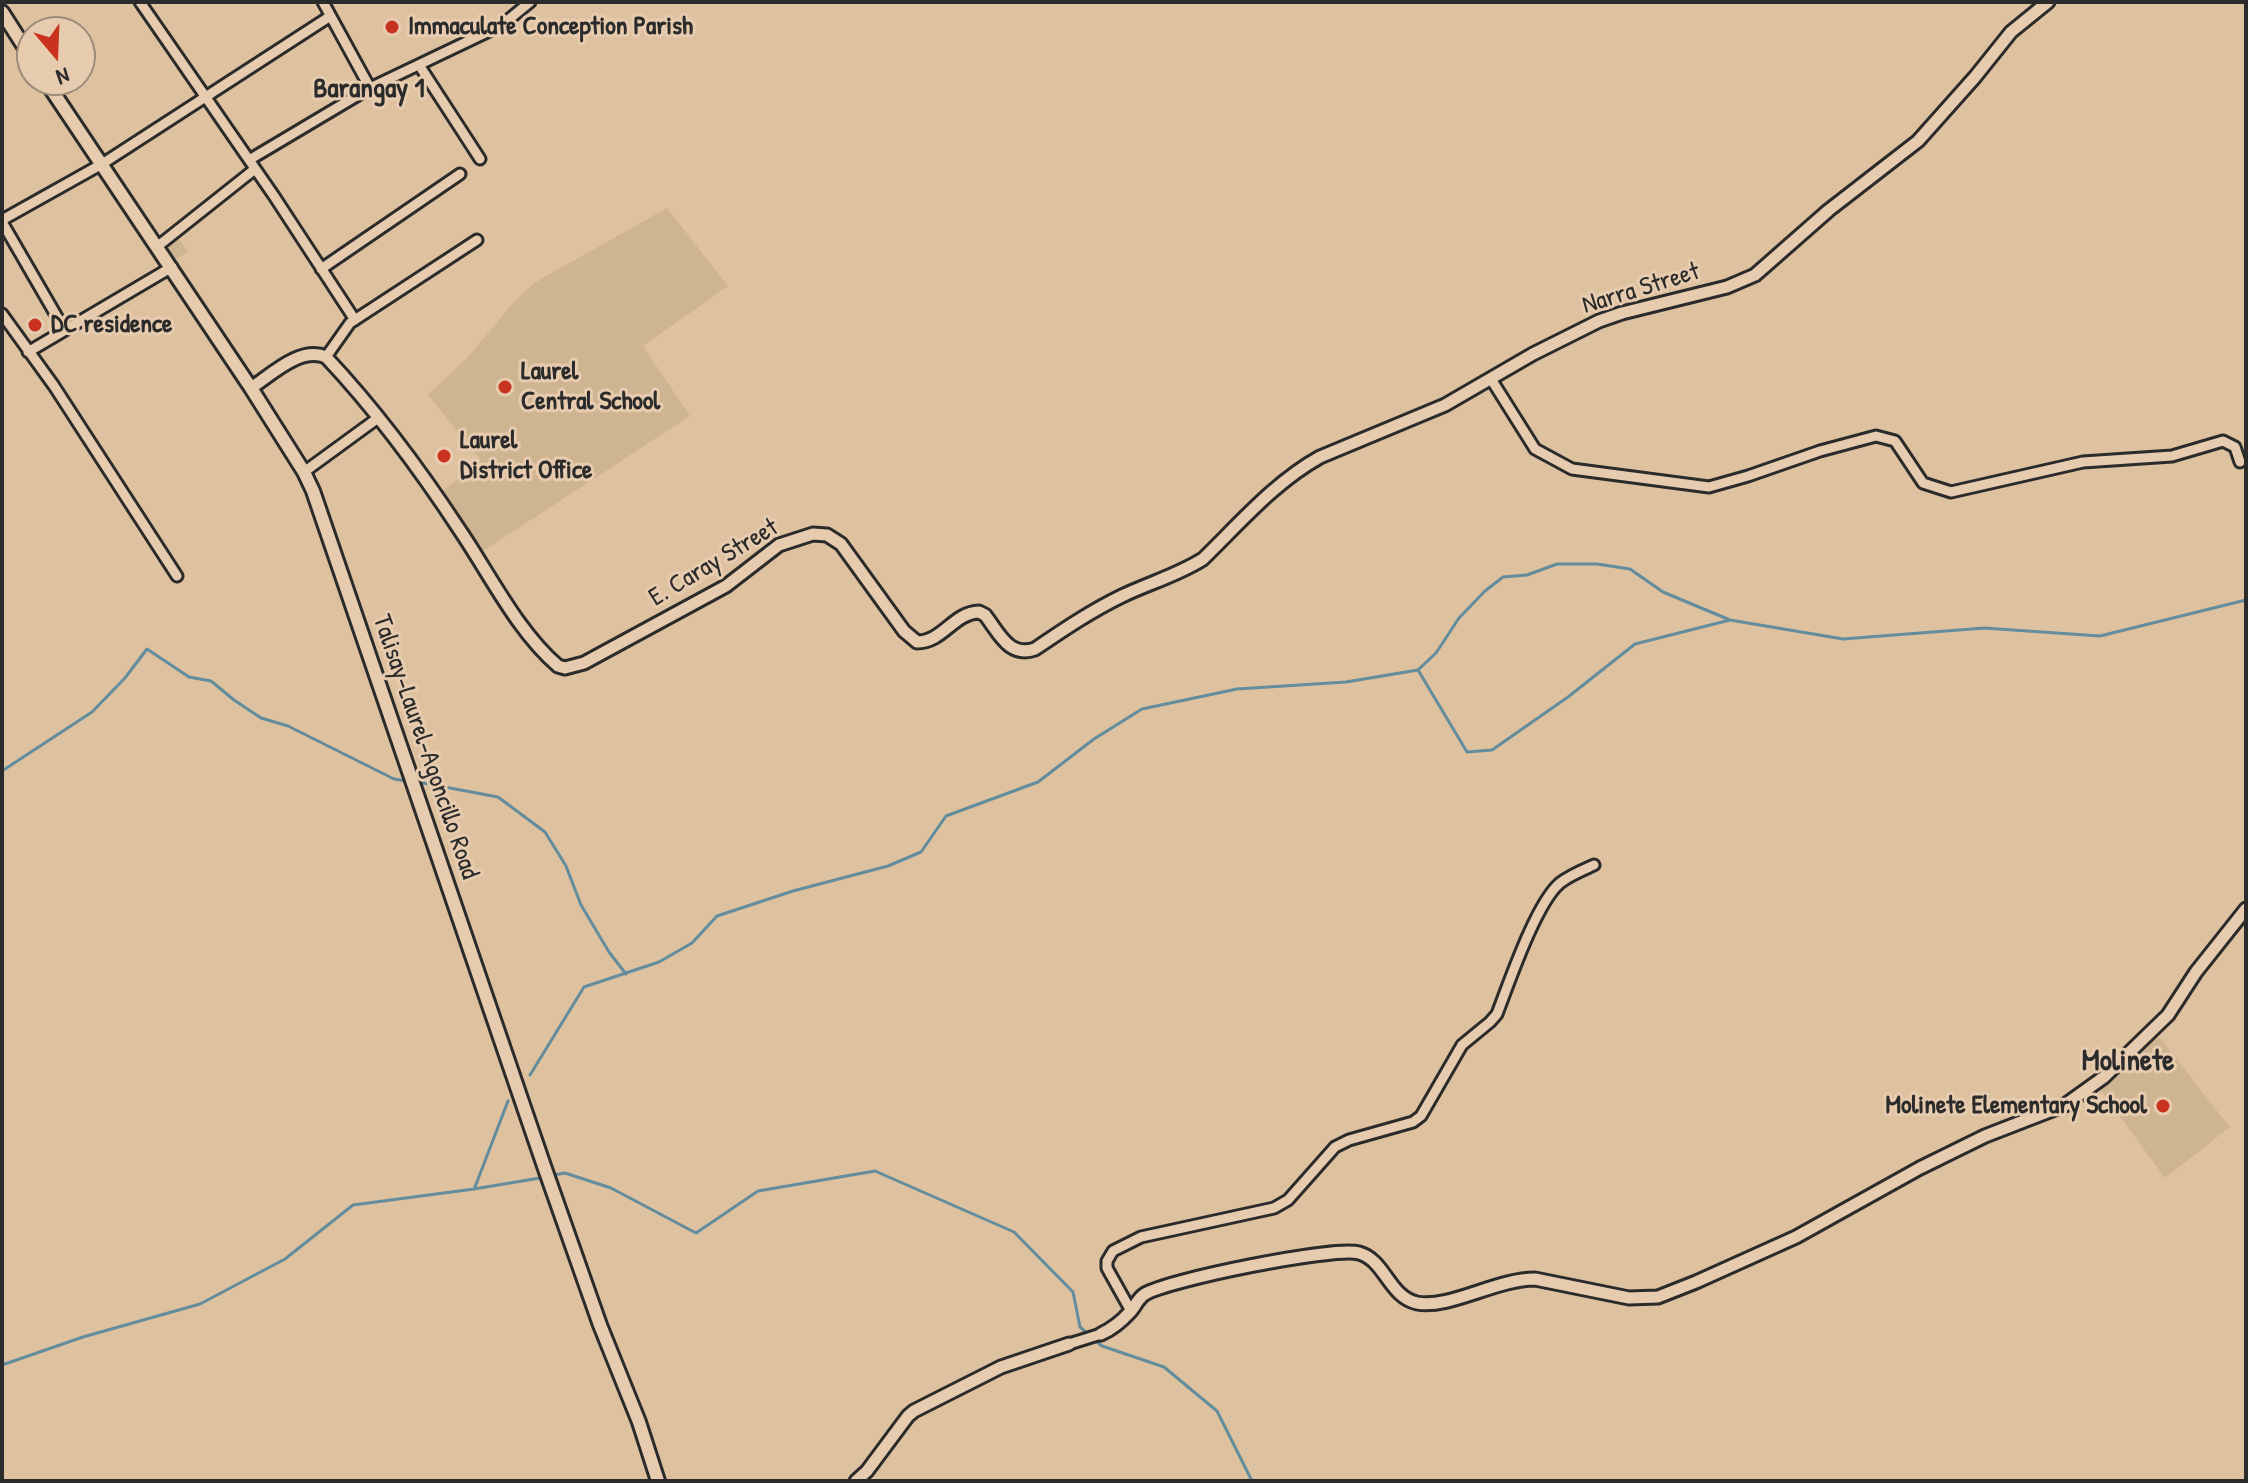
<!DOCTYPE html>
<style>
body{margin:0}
#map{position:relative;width:2248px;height:1483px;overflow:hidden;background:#dec2a0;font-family:"Patrick Hand",sans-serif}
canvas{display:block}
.frame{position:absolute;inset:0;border:4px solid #2b2b2b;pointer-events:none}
.north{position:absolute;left:16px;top:16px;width:80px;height:80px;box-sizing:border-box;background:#e7cbae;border:2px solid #9c8b7a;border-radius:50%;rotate:161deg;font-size:22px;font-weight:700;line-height:32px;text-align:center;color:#2b2b2b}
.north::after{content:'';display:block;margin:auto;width:28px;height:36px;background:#c8321e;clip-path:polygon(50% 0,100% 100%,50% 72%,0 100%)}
</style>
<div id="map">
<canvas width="2248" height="1483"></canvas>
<div class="frame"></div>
<div class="north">N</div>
</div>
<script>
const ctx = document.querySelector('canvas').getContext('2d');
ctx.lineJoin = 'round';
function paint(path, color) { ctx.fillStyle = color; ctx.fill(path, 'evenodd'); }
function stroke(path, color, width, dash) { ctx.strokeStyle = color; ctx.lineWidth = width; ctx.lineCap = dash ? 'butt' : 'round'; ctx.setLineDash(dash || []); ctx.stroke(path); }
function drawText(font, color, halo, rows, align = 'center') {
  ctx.font = font + ' "Patrick Hand",sans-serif'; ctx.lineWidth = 6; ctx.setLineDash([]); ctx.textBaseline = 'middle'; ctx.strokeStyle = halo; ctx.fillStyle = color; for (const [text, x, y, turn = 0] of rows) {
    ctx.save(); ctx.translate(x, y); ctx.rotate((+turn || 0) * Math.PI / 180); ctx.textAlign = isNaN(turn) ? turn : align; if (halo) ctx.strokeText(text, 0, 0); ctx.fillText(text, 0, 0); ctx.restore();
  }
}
paint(new Path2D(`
 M667 208 728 286 643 346 690 416 480 553 439 494 481 460 428 395 469 356 513 303 534 283Z
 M177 236 188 252 174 260 163 245Z
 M2159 1037 2230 1127 2165 1178 2097 1085Z`), '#cfb491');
stroke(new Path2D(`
 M1419 669 1436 653 1459 618 1485 591 1503 577 1527 575 1557 564H1597L1630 569 1663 592 1730 620
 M2 771 92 712 125 678 147 649 189 677 211 681 234 700 261 718 288 726 394 779 406 781
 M418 782 498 797 545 832 566 866 581 905 609 952 626 974
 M530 1075 584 987 659 962 692 943 717 916 793 891 888 866 921 852 946 816 1038 782 1094 739 1142 709 1237 689 1346 682 1418 670 1467 752 1492 750 1568 697 1635 644 1730 620 1843 639 1984 628 2100 636 2246 600
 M553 1175 565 1173 611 1188 696 1233 758 1191 875 1171 1014 1232 1073 1292 1080 1327 1102 1346 1164 1367 1217 1411 1252 1481
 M475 1187 508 1101
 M2 1365 83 1337 200 1304 285 1259 353 1205 474 1189 546 1177`), '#638c9d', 3);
const minor = new Path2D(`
 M140 2 274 196 355 320
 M323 2 370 88
 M419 65 480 159
 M249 160 370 88 502 25 530 2
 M2 220 102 164 329 17
 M2 222 64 329
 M158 246 255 169
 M321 269 460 174
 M2 314 54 386 177 576
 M28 352 172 267
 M326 357 350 323 477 240
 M1491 379 1535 449 1572 469 1709 487 1748 476 1820 451 1876 436 1895 441 1923 483 1951 492 2083 462 2172 456 2223 441 2235 447 2240 462
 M304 472 378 418
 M1131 1311 1107 1268V1261L1113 1251 1141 1237 1274 1208 1288 1200 1335 1147 1349 1140 1413 1122 1421 1116 1462 1045 1490 1022 1497 1014C1509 983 1536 903 1560 883 1570 875 1583 870 1594 865
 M1069 1344 1101 1334`);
const tertiary = new Path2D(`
 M251 388C271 375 300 346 326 357 376 410 421 471 461 532 490 575 518 632 558 666L565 668 584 663 726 586 779 545 813 534 827 535 841 544 904 631 917 642C943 642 953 613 979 612L985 615C999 633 1009 658 1035 649 1063 630 1091 611 1122 596 1149 583 1178 575 1203 559 1240 523 1275 482 1320 457L1445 405 1533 354 1599 321 1622 313 1727 287 1755 275 1829 210 1918 141 1975 77 2011 32 2048 2
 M1101 1334C1112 1329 1121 1322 1130 1312 1135 1307 1138 1298 1145 1294 1167 1280 1335 1246 1359 1253 1385 1260 1389 1297 1417 1303 1450 1309 1496 1279 1535 1279L1629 1298 1658 1297 1696 1282 1796 1237 1920 1168 1985 1136 2065 1105 2104 1077 2168 1015 2196 972 2246 909
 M856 1481 867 1471 908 1416 914 1411 1001 1367 1069 1344`);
const secondary = new Path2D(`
 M2 12 32 59
 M45 80 251 388 304 472 313 491 544 1166 600 1325 639 1422 658 1481`);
stroke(minor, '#2b2b2b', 15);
stroke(tertiary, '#2b2b2b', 17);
stroke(secondary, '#2b2b2b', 18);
stroke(minor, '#e7cbae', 9);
stroke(tertiary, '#e7cbae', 11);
stroke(secondary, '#e7cbae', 12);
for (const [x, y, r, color] of [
 [392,27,8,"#c8321e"],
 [35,325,8,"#c8321e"],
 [505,387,8,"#c8321e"],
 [444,456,8,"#c8321e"],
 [2163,1106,8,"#c8321e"]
]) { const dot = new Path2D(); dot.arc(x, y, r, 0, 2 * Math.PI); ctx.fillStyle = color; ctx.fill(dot); stroke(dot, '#e7cbae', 3); }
drawText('bold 26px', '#2b2b2b', '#e7cbae', [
 ["Immaculate Conception Parish",408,27],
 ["DC residence",51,325],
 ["Laurel",521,372],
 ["Central School",521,402],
 ["Laurel",460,441],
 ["District Office",460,471],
 ["Molinete Elementary School",2147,1106,"right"]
], 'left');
drawText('26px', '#2b2b2b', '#e7cbae', [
 ["Narra Street",1641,289,-17],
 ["E. Caray Street",714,563,-31],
 ["Talisay-Laurel-Agoncillo Road",425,747,71]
]);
drawText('bold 28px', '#2b2b2b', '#e7cbae', [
 ["Barangay 1",369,90]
]);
drawText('bold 30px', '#2b2b2b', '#e7cbae', [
 ["Molinete",2128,1062]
]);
</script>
